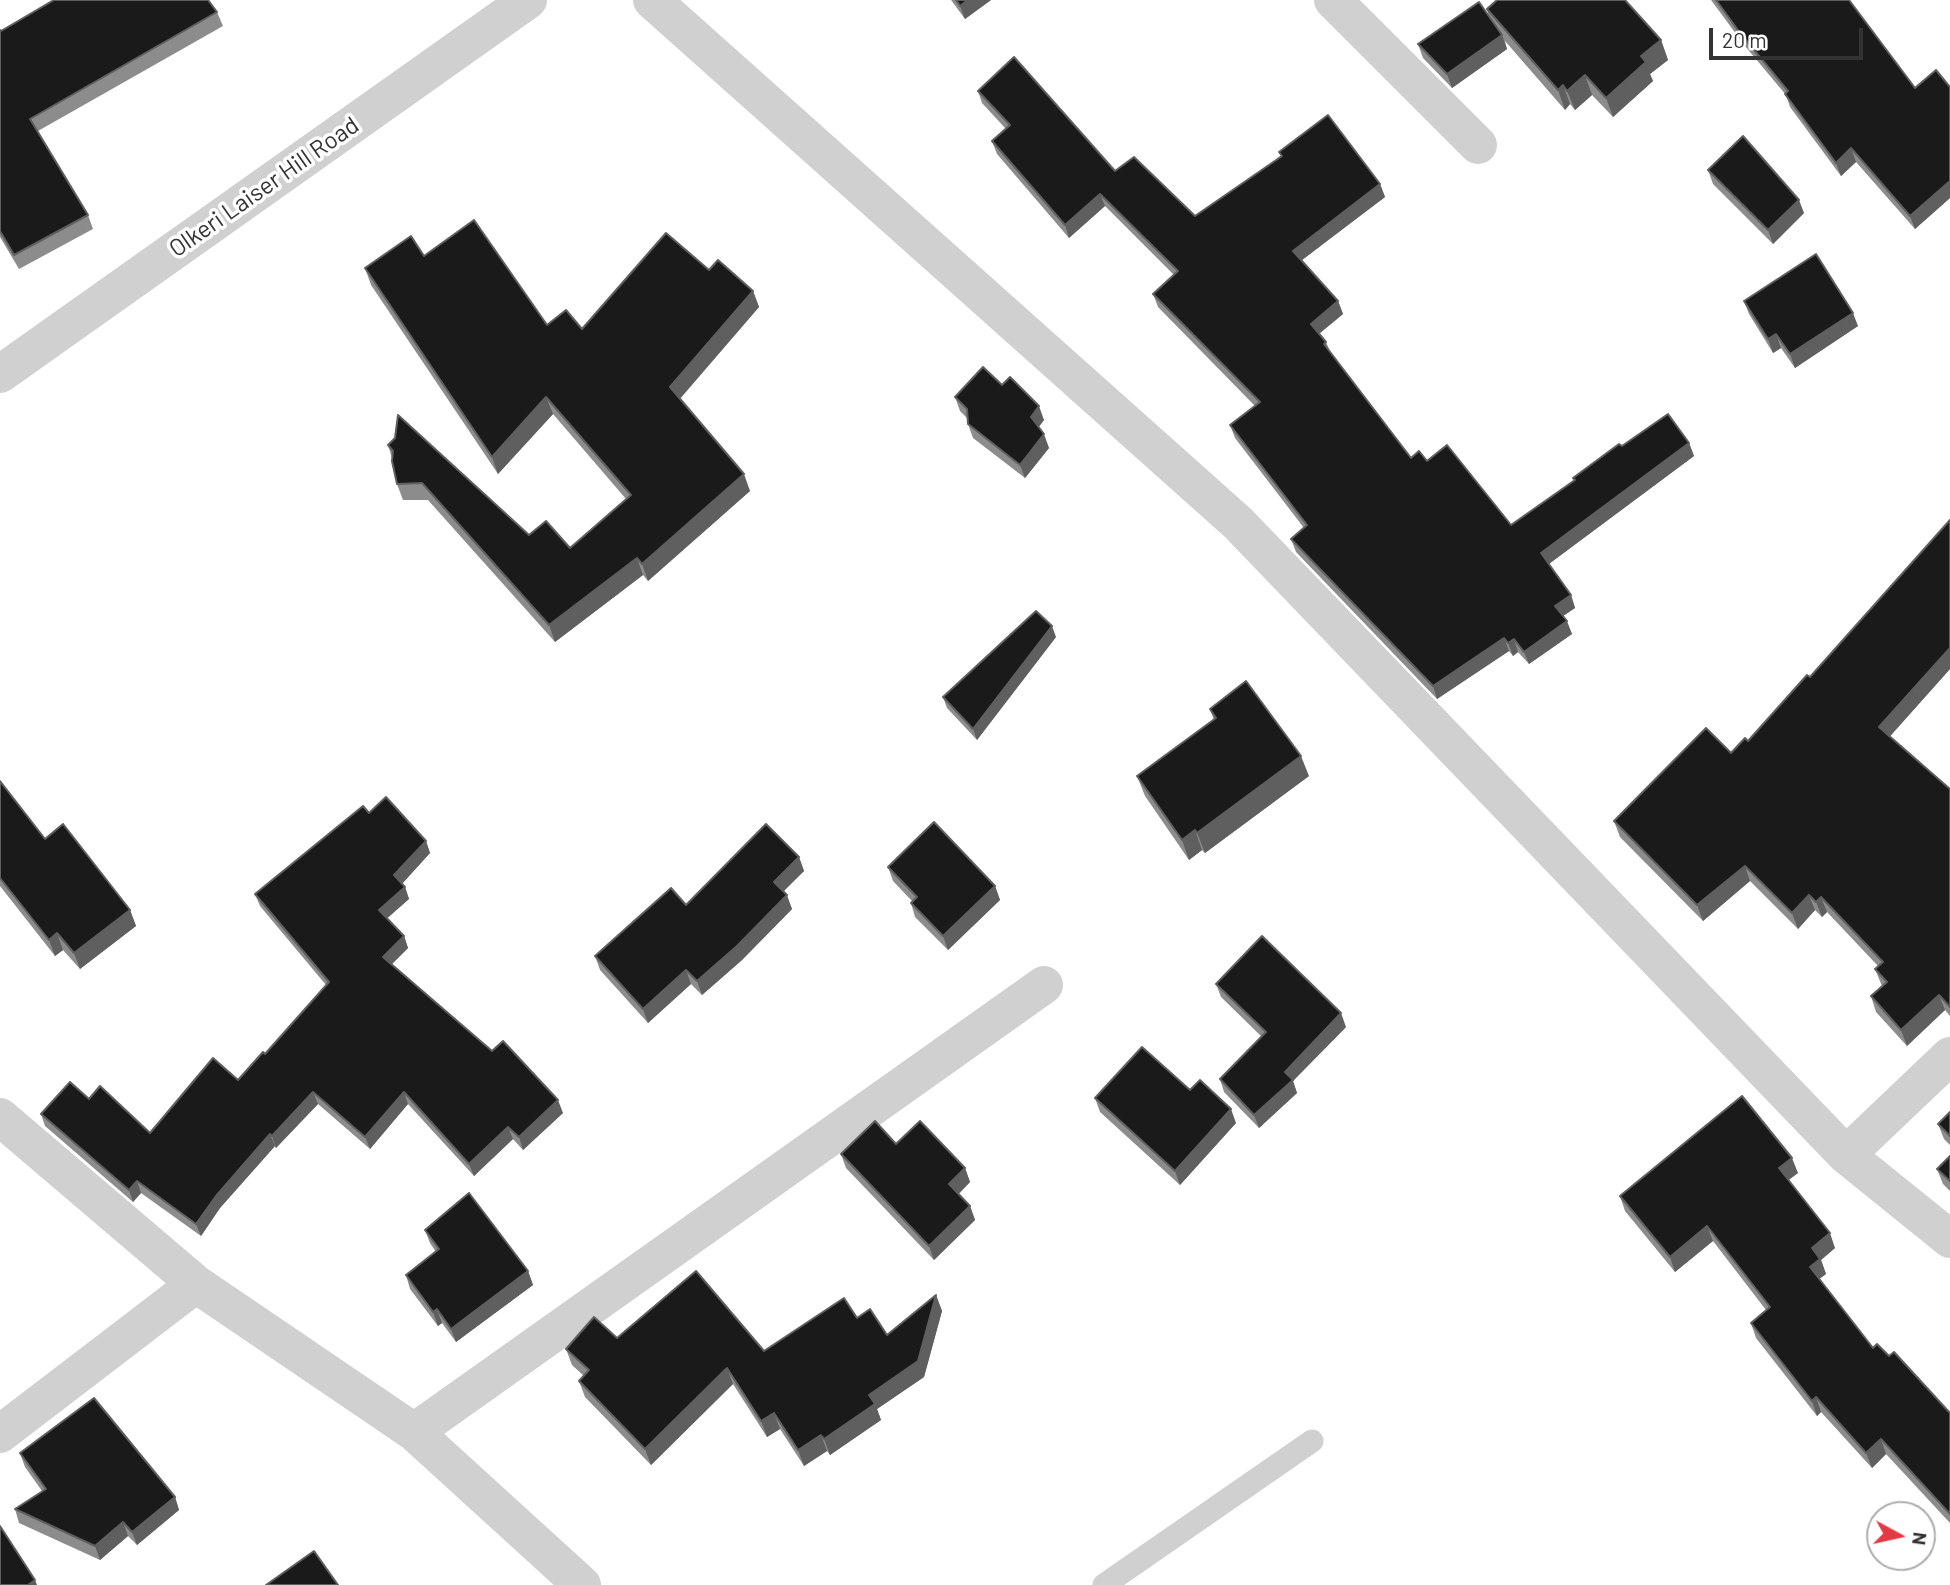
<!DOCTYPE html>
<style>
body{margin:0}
#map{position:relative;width:1950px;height:1585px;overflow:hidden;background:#fff;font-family:Barlow,sans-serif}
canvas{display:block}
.north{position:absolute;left:1866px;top:1501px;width:70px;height:70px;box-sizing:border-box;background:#fff;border:2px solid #adadad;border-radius:50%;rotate:98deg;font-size:19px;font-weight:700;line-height:28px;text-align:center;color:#333}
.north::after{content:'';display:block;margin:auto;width:24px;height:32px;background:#e63946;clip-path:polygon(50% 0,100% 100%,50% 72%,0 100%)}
.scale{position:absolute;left:1709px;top:28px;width:154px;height:32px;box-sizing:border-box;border:4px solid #333;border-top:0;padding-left:9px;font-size:21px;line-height:24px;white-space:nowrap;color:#333;-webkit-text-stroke:5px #fff;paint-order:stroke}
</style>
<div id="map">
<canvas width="1950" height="1585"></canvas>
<div class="north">N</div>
<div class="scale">20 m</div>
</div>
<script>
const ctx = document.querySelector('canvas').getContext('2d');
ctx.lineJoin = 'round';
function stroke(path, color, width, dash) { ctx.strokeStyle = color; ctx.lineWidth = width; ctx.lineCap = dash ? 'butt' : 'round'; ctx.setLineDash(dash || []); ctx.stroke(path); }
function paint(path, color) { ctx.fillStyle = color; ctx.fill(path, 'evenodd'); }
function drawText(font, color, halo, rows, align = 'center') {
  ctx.font = font + ' Barlow,sans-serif'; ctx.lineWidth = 7; ctx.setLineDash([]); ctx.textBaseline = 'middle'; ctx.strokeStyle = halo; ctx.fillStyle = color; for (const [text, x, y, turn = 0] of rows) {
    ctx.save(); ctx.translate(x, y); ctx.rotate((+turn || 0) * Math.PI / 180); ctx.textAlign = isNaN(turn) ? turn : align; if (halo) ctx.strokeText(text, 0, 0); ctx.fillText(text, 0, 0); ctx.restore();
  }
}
stroke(new Path2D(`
 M1104 1585 1312 1441`), '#d0d0d0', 23);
stroke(new Path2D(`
 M652 0 1238 523 1846 1155 1950 1239
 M1333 0 1478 145
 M0 374 528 0
 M0 1117 196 1284 414 1432 582 1585
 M1846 1155 1950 1056
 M414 1432 1044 985
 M0 1434 196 1284`), '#d0d0d0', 38);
paint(new Path2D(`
 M951 0H991L965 19Z
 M1711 0H1849L1915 88 1950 87V198L1915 229 1856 162 1841 176 1790 107 1786 95 1745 46Z
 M1487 9 1661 40 1668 60 1650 74 1653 81 1613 117 1592 95 1575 110 1570 104 1565 110 1505 41 1507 49 1452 88 1423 58 1418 44 1489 17Z
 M217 12 223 26 38 131 88 215 93 229 19 269 0 237V30L1 31Z
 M978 91 1115 171 1195 216 1281 156 1279 152 1380 184 1385 197 1301 260 1338 301 1343 314 1319 334 1326 342 1330 351 1411 458 1427 461 1511 525 1622 446 1689 443 1694 456 1549 564 1571 595 1575 608 1563 616 1572 634 1529 664 1518 652 1513 656 1509 651 1437 699 1296 552 1291 539 1304 528 1235 438 1230 425 1255 406 1158 307 1153 294 1174 275 1105 206 1069 238 997 154 992 141 1006 129 982 103Z
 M1708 170 1804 213 1773 244 1713 184Z
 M424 256 547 325 582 329 709 270 753 291 759 307 680 399 750 491 648 581 643 575 555 642 428 500H403L397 484 392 458 388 445 529 535 570 548 626 499 553 414 498 474 371 285 365 268Z
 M1744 301 1858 326 1795 368 1781 348 1773 353 1749 314Z
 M1002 385 1044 420 1039 427 1049 448 1025 478 973 438 968 424V419L960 411 955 397Z
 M1950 520V669L1890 736 1950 789V1016L1945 1010 1907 1046 1876 1012 1871 996 1882 986 1875 969 1878 966 1827 912 1822 917 1815 910 1798 929 1750 881 1703 921 1620 837 1614 821 1731 753 1748 741 1810 677Z
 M1056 637 977 740 947 708 943 697Z
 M1210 709 1309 776 1205 853 1202 850 1189 860 1145 796 1137 776 1214 720Z
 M0 781 45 839 130 910 136 926 80 969 63 950 55 956 0 886Z
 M369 813 426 841 430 853 402 884 405 887 409 899 387 918 404 936 408 948 392 964 563 1113 523 1150 513 1139 474 1176 408 1104 370 1149 318 1104 276 1148 275 1146 220 1208 201 1236 141 1193 133 1202 45 1126 41 1114 89 1099 150 1133 238 1080 265 1054 326 985 260 906 255 894Z
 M799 857 804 871 783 891 792 909 742 960 702 995 691 984 648 1023 600 970 595 956 686 905Z
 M888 867 995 886 1000 900 948 950 915 917 911 903 912 901 893 881Z
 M1216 984 1346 1027 1293 1081 1297 1093 1259 1128 1224 1092 1220 1079 1262 1037 1221 997Z
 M1095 1098 1236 1123 1180 1185 1100 1112Z
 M1950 1112V1145L1944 1139 1938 1124Z
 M896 1144 965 1168 970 1182 959 1194 970 1206 975 1220 934 1260 846 1168 841 1154Z
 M1950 1156V1191L1943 1184 1937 1169Z
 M1798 1173 1789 1180 1835 1248 1821 1260 1826 1274 1819 1279 1873 1348 1889 1356 1950 1413V1523L1886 1454 1872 1468 1821 1412 1817 1416 1756 1338 1751 1323 1766 1310 1713 1241 1675 1272 1625 1211 1620 1196Z
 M425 1230 528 1271 533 1285 456 1342 442 1323 438 1326 410 1289 406 1275 436 1252 430 1243Z
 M936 1295 942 1311 924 1377 877 1409 881 1420 830 1455 827 1451 804 1466 780 1429 767 1437 733 1384 651 1465 585 1397 579 1381 584 1376 572 1365 566 1349 617 1338 764 1351 857 1318 887 1335Z
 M20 1453 175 1497 179 1510 137 1545 128 1536 100 1560 19 1523 15 1509 42 1491 25 1467Z`), '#8c8c8c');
paint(new Path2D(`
 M968 0H991L965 19 960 6Z
 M1502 35 1507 49 1452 88 1447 74Z
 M1661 40 1668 60 1650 74 1653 81 1613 117 1606 98 1641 56Z
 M1585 75 1592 95 1575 110 1567 91Z
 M1563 85 1570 104 1565 110 1558 90Z
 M1851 148 1856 162 1841 176 1836 163Z
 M1950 181V198L1915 229 1910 216Z
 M1380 184 1385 197 1297 264 1293 251Z
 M1100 194 1105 206 1069 238 1065 225Z
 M1799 200 1804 213 1773 244 1768 230Z
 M753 291 759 307 676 403 670 387Z
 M1338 301 1343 314 1315 337 1311 324Z
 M1853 313 1858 326 1795 368 1790 354Z
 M1776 334 1781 348 1773 353 1768 339Z
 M546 397 553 414 498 474 492 457Z
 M1039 406 1044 420 1036 430 1031 417Z
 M1044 434 1049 448 1025 478 1020 465Z
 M1689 443 1694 456 1546 566 1541 553Z
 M744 474 750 491 648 581 642 564Z
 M637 558 643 575 555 642 549 625Z
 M1571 595 1575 608 1560 618 1555 606Z
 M1567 621 1572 634 1529 664 1524 652Z
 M1052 626 1056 637 977 740 973 729Z
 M1504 638 1509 651 1437 699 1433 686Z
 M1514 639 1518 652 1513 656 1508 643Z
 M1950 648V669L1885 742 1879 727Z
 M1301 756 1309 776 1205 853 1197 833Z
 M1195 830 1202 850 1189 860 1182 840Z
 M426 841 430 853 399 887 394 875Z
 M799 857 804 871 779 896 774 882Z
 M1745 866 1750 881 1703 921 1697 905Z
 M995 886 1000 900 948 950 943 936Z
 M405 887 409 899 383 922 379 910Z
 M787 895 792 909 742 960 702 995 697 981Z
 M1809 895 1815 910 1798 929 1792 913Z
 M1821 897 1827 912 1822 917 1816 902Z
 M130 910 136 926 80 969 74 953Z
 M57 933 63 950 55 956 49 940Z
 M404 936 408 948 387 969 383 957Z
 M686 970 691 984 648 1023 643 1009Z
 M1939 995 1945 1010 1907 1046 1901 1030Z
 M1341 1013 1346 1027 1293 1081 1297 1093 1259 1128 1254 1115 1285 1072Z
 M313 1092 318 1104 276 1148 272 1136Z
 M404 1092 408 1104 370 1149 365 1137Z
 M558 1100 563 1113 523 1150 519 1137Z
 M1231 1109 1236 1123 1180 1185 1175 1171Z
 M508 1127 513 1139 474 1176 469 1164Z
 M270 1134 275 1146 220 1208 201 1236 196 1224 216 1196Z
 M1792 1158 1798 1173 1785 1182 1779 1168Z
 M965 1168 970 1182 954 1198 949 1184Z
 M137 1181 141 1193 133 1202 129 1190Z
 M970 1206 975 1220 934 1260 929 1246Z
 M1707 1226 1713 1241 1675 1272 1670 1257Z
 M1830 1233 1835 1248 1821 1260 1826 1274 1815 1282 1810 1267 1812 1248Z
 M528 1271 533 1285 456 1342 451 1329Z
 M936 1295 942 1311 924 1377 877 1409 881 1420 830 1455 824 1439 869 1395Z
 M437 1309 442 1323 438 1326 433 1312Z
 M727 1368 733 1384 651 1465 645 1449Z
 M1816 1397 1821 1412 1817 1416 1812 1401Z
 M774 1413 780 1429 767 1437 761 1421Z
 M821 1435 827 1451 804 1466 798 1450Z
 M1881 1439 1886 1454 1872 1468 1866 1453Z
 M175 1497 179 1510 137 1545 132 1532Z
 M123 1522 128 1536 100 1560 95 1546Z
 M35 1580 37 1585H28Z`), '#5f5f5f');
const building = new Path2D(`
 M54 0H208L217 12 30 119 88 215 14 255 0 231V30L1 31Z
 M956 0H968L960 6Z
 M1497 0H1625L1661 40 1641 56 1646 62 1606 98 1585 75 1567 91 1563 85 1558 90 1487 9Z
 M1716 0H1849L1915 88 1936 70 1950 87V181L1910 216 1851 148 1836 163 1785 94 1788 91 1740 33Z
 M1479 2 1502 35 1447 74 1418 44Z
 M1014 57 1115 171 1134 157 1195 216 1282 156 1279 152 1328 115 1380 184 1293 251 1338 301 1311 324 1326 342 1324 344 1411 458 1419 451 1427 461 1447 445 1511 525 1575 480 1573 478 1619 444 1622 446 1668 414 1689 443 1541 553 1571 595 1555 606 1567 621 1524 652 1514 639 1508 643 1504 638 1433 686 1291 539 1307 525 1230 425 1260 402 1153 294 1178 271 1100 194 1065 225 992 141 1010 125 978 91Z
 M1743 136 1799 200 1768 230 1708 170Z
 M474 220 547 325 566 310 582 329 666 233 709 270 718 260 753 291 670 387 744 474 642 564 637 558 549 625 422 483 397 484 392 461 393 451 388 445 395 438 398 415 529 535 546 521 570 548 631 495 546 397 492 457 365 268 411 236 424 256Z
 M1816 254 1853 313 1790 354 1776 334 1768 339 1744 301Z
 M983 367 1002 385 1010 377 1039 406 1031 417 1044 434 1020 465 968 424 967 409 955 397Z
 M1950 520V648L1879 727 1950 789V1007L1939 995 1901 1030 1871 996 1887 982 1875 969 1883 962 1821 897 1816 902 1809 895 1792 913 1745 866 1697 905 1614 821 1706 728 1731 753 1745 738 1748 741 1807 675 1810 677Z
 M1036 611 1052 626 973 729 943 697Z
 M1246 681 1301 756 1197 833 1195 830 1182 840 1137 776 1216 718 1210 709Z
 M0 781 45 839 63 824 130 910 74 953 57 933 49 940 0 878Z
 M386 797 426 841 394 875 405 887 379 910 404 936 383 957 492 1051 503 1041 558 1100 519 1137 508 1127 469 1164 404 1092 365 1137 313 1092 272 1136 270 1134 216 1196 196 1224 137 1181 129 1190 41 1114 70 1082 89 1099 100 1086 150 1133 213 1058 238 1080 263 1052 265 1054 329 982 255 894 363 806 369 813Z
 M934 822 995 886 943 936 911 903 917 897 888 867Z
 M766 824 799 857 774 882 787 895 737 946 697 981 686 970 643 1009 595 956 671 888 686 905Z
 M1262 936 1341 1013 1285 1072 1293 1080 1254 1115 1220 1079 1266 1032 1216 984Z
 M1142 1047 1190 1090 1200 1080 1231 1109 1175 1171 1095 1098Z
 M1742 1096 1792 1158 1779 1168 1830 1233 1812 1248 1820 1259 1810 1267 1873 1348 1877 1344 1889 1356 1894 1352 1950 1413V1514L1881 1439 1866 1453 1816 1397 1812 1401 1751 1323 1770 1307 1707 1226 1670 1257 1620 1196Z
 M1950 1112V1136L1938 1124Z
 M875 1121 896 1144 920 1121 965 1168 949 1184 970 1206 929 1246 841 1154Z
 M1950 1156V1181L1937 1169Z
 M469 1193 528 1271 451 1329 437 1309 433 1312 406 1275 439 1249 425 1230Z
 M696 1271 764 1351 844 1298 857 1318 870 1309 887 1335 936 1295 918 1361 869 1395 875 1404 824 1439 821 1435 798 1450 774 1413 761 1421 727 1368 645 1449 579 1381 589 1370 566 1349 594 1317 617 1338Z
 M94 1398 175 1497 132 1532 123 1522 95 1546 15 1509 46 1489 20 1453Z
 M0 1526 35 1580 28 1585H0Z
 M314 1551 338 1585H266Z`);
paint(building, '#1a1a1a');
stroke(building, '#5f5f5f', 2);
drawText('24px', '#333', '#fff', [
 ["Olkeri Laiser Hill Road",264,187,-35]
]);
</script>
